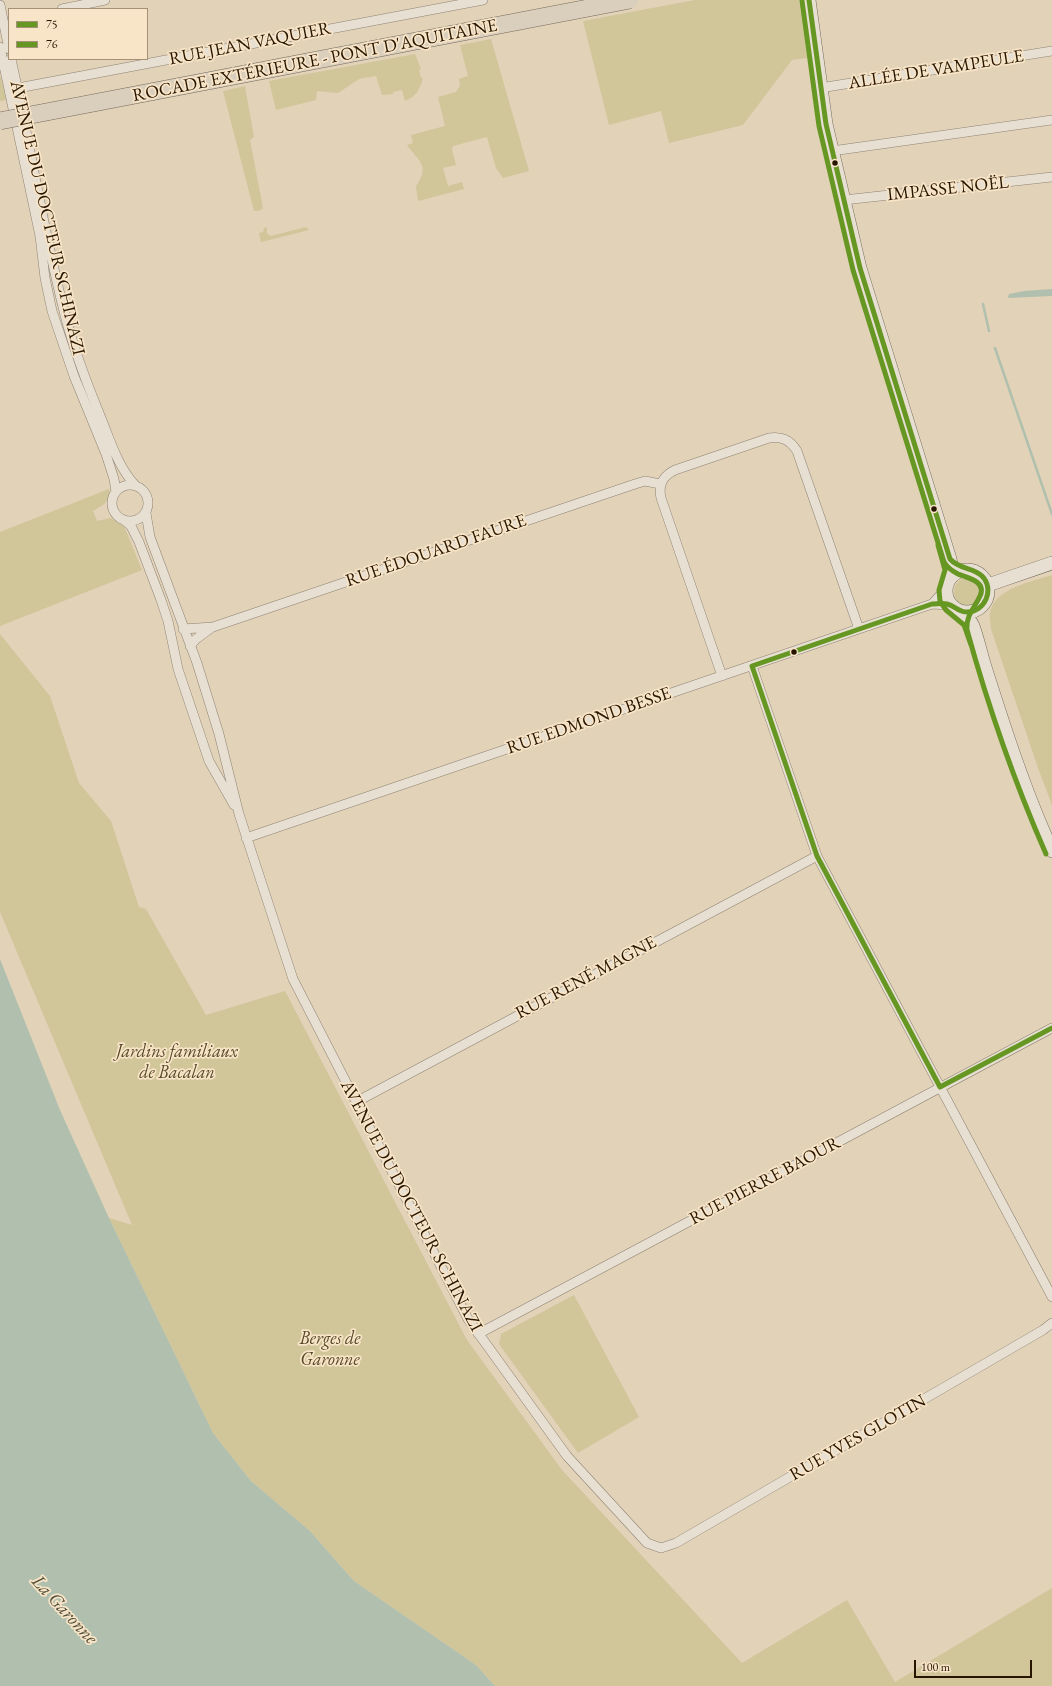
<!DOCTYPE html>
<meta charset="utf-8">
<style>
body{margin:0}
#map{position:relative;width:1052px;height:1686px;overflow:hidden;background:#e2d2b8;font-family:"EB Garamond",serif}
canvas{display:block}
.legend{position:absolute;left:8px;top:8px;width:140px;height:52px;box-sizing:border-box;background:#f8e4c6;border:1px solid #a49177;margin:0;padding:5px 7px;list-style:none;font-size:12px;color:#271500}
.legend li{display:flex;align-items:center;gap:8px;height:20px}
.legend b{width:20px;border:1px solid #a49177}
.scale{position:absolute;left:914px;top:1660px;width:118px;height:18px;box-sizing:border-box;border:2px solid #271500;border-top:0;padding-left:5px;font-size:12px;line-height:14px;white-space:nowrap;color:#271500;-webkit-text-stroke:3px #f8e4c6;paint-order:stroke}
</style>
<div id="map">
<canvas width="1052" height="1686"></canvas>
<ul class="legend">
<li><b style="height:5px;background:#669722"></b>75</li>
<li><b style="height:5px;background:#669722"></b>76</li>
</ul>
<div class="scale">100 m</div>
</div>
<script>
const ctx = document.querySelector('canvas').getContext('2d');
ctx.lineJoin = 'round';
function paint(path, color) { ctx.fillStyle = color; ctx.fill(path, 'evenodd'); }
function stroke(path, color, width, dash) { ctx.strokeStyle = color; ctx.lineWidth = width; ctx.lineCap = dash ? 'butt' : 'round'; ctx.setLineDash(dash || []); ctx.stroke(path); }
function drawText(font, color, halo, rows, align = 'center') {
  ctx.font = font + ' "EB Garamond",serif'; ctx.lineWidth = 3.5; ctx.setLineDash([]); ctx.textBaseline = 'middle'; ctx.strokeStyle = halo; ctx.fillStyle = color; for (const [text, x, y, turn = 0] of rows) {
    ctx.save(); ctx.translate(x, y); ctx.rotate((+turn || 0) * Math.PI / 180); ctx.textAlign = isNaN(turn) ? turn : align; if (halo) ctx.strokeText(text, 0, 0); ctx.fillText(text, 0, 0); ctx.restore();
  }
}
paint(new Path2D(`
 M695 0H799L807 58 792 60 743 125 669 143 661 111 609 125 583 21Z
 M491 39 529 171 503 178 496 168 487 137 453 146 452 150 456 165 443 168 448 186 462 182 464 189 418 201 416 186C431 165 418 161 407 145L413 143 411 135 445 126 438 97 456 92 460 86 459 79 468 76 460 45Z
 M415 54 421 69 419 70 421 78H423C420 89 416 97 405 101L402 90 393 92V94L382 95 376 76 359 79 338 93 317 91 316 100 276 110 269 81Z
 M0 77H1L6 100 0 101Z
 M245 86 254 137 250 140 263 208C261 211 257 211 254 211L223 91Z
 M267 227V234L271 236 306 227 309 230 261 242 259 233 263 232 264 228Z
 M109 489C113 500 102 506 93 511L97 521 111 518 124 526 142 570 0 626V532Z
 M1052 575V805L1038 768 991 629C991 624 989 618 990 613 993 589 1033 581 1052 575Z
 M954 592a14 14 0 1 1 28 0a14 14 0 1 1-28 0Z
 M0 634 50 696 79 783 111 821 139 907 146 909 206 1015 285 991 467 1340 562 1470 742 1663 847 1600 895 1682 1052 1588V1686H495L476 1665 354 1581 310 1531 251 1481 213 1433 109 1218 132 1225 0 912Z
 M574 1295 639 1417 578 1453 499 1344 501 1334Z`), '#d1c59a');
paint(new Path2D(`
 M1052 289V296L1008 298 1009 294 1024 291Z
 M0 959 60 1110 109 1218 213 1433 251 1481 310 1531 354 1581 476 1665 495 1686H0Z`), '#b1c0ae');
stroke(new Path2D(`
 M983 304 989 331
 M995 348 1052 514`), '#b1c0ae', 2.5);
const minor = new Path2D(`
 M0 5 9 49
 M62 9 105 0
 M0 47 40 236 45 278 52 311 74 376 106 454 114 479 116 491
 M11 59C30 144 43 230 65 315 74 350 87 384 101 418 110 440 118 467 135 485
 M18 88 483 0
 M820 88 1052 51
 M832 151 1052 120
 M844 200 1052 177
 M112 503a18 18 0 1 1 36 0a18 18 0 1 1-36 0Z
 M146 513 150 537 197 663 219 734 239 814 293 979 468 1319 567 1456 647 1543 661 1548 676 1543 1043 1330 1052 1323
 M125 521 131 526 139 542 161 600 168 621 178 669 209 761 234 805
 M932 604 946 589
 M183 629 213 627 635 484 645 481 660 484
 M190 646 196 639 211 628
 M752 666 817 856 1052 1297
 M722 676 661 498C658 484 663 476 675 470L769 438C782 436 790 440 797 451L859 629
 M246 838 932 604 950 605
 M356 1102 817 856
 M478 1334 1052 1028`);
const secondary = new Path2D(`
 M809 0 826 124 860 268 950 559 952 571 949 579
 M946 591a21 21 0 1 1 42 0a21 21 0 1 1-42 0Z
 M988 585 1052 563
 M959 611C964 615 971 620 973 626 978 640 981 654 985 667 1005 730 1025 792 1052 851`);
stroke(minor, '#8e8373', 10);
stroke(secondary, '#746a5a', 14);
stroke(minor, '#e7dfd2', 9);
stroke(secondary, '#e7dfd2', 13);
const motorwayBridge = new Path2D(`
 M0 121 630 0`);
stroke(motorwayBridge, '#746a5a', 18, []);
stroke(motorwayBridge, '#dacfbd', 17);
stroke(new Path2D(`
 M752 666 932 604C937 604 943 603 947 604 955 606 959 612 967 612 985 612 995 589 982 576 973 567 960 570 950 559L860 268 826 124 809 0
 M752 666 817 856 940 1087
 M940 1087 1052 1028`), '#669722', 5);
stroke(new Path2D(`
 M802 1 819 126 853 270 944 562C947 567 952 571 958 574 967 578 987 581 980 596 974 609 966 615 967 630 988 706 1014 781 1046 854
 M938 545 945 570 939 590 940 601 946 610 964 625 971 645`), '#669722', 5);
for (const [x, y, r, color] of [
 [835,163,3.5,"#271500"],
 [934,509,3.5,"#271500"],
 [794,652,3.5,"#271500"]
]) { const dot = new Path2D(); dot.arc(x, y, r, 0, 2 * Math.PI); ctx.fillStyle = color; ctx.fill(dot); stroke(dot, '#f8e4c6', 1.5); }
drawText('18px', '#271500', '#f8e4c6', [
 ["RUE JEAN VAQUIER",250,44,-11],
 ["ROCADE EXTÉRIEURE - PONT D'AQUITAINE",315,61,-11],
 ["ALLÉE DE VAMPEULE",936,70,-9],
 ["IMPASSE NOËL",948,189,-6],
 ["AVENUE DU DOCTEUR SCHINAZI",47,218,77],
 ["RUE ÉDOUARD FAURE",436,551,-19],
 ["RUE EDMOND BESSE",589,721,-19],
 ["RUE RENÉ MAGNE",586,978,-28],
 ["RUE PIERRE BAOUR",765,1181,-28],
 ["AVENUE DU DOCTEUR SCHINAZI",411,1206,62],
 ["RUE YVES GLOTIN",858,1438,-30]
]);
drawText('italic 18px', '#564727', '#f8e4c6', [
 ["Jardins familiaux",177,1052],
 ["de Bacalan",177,1073],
 ["Berges de",330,1339],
 ["Garonne",330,1360]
]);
drawText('italic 19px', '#504e3b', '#f8e4c6', [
 ["La Garonne",64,1610,47]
]);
</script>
